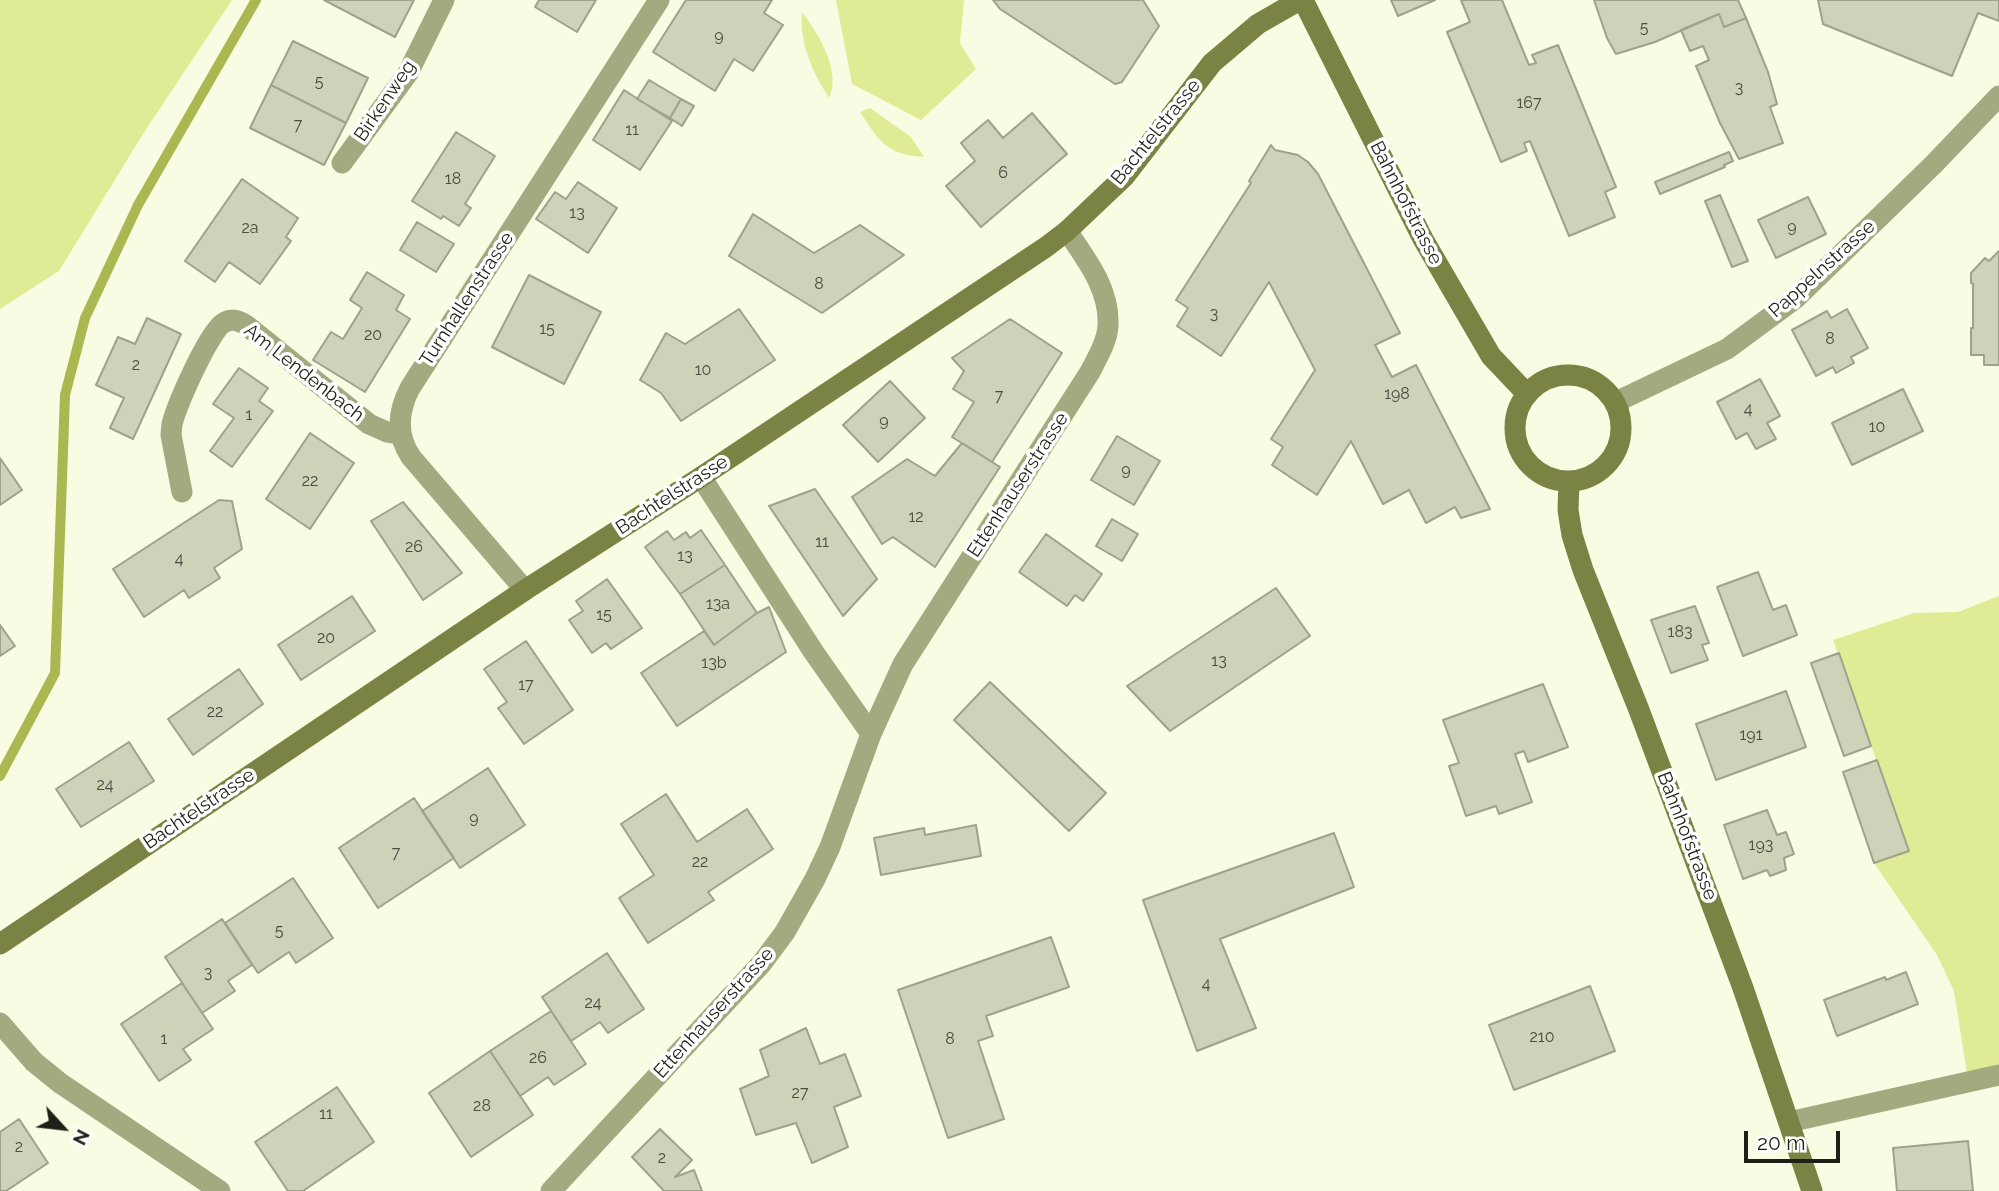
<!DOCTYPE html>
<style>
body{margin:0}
#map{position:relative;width:1999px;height:1191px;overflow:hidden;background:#f8fce2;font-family:Raleway,sans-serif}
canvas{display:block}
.north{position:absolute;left:28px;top:1093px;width:70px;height:70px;-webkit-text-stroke:5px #fff;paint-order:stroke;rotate:117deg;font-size:19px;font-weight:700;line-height:28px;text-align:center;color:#1e1f16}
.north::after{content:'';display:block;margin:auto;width:24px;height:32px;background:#1e1f16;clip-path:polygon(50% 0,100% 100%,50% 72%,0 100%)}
.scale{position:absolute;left:1744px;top:1131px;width:96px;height:32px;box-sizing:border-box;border:4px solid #1e1f16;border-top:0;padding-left:9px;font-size:21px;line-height:24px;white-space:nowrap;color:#1e1f16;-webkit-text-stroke:5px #fff;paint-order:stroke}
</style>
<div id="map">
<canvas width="1999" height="1191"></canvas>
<div class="north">N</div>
<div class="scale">20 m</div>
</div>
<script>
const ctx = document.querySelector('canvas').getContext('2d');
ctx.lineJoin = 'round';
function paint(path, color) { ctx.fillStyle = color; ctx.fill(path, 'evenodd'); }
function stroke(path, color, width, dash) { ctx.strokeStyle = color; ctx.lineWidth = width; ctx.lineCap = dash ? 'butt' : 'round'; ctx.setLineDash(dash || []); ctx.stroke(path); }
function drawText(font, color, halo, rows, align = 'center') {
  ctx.font = font + ' Raleway,sans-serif'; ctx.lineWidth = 7; ctx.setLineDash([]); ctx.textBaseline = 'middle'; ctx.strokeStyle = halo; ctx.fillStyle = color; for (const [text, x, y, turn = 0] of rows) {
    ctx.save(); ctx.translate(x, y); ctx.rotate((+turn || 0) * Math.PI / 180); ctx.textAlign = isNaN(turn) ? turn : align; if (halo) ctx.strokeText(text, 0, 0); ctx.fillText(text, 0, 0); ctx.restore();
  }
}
paint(new Path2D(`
 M0 0H232L143 134 59 271 0 309Z
 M836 0H964L960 43 976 69 921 120 852 84Z
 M802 12C818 33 842 71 829 98 813 72 799 44 802 12Z
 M870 108 911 137 924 157C887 155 879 141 860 112Z
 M1999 596V1075L1968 1080 1954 991 1937 955 1874 863 1909 851 1833 640 1914 613 1958 612Z`), '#e0ec95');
stroke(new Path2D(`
 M0 776 55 673 65 395 85 318 138 205 256 0`), '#abb750', 10);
const building = new Path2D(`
 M324 0H414L395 37Z
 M539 0H596L577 32 535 7Z
 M686 0H772L764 13 783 25 753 71 734 59 715 91 653 52Z
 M993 0H1143L1159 26 1122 82 1115 84 1000 9Z
 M1391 0H1435L1398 16Z
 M1461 0H1502L1529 65 1536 63 1532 55 1558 45 1616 187 1605 192 1615 217 1569 236 1530 141 1524 143 1527 151 1501 162 1447 32 1470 22Z
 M1594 0H1738L1746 18 1724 27 1719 14 1655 42 1616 54 1607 38Z
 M1818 0H1999V21L1978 13 1952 76 1823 24Z
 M1719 14 1724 27 1746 18 1768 72 1777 104 1770 107 1783 143 1739 159 1720 123 1696 66 1709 60 1703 46 1690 51 1681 30Z
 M293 41 368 78 346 123 271 85Z
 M649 80 681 99 670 118 637 99Z
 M271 85 346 123 324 165 250 128Z
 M624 90 672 121 640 170 593 140Z
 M681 99 694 106 682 126 670 118Z
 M1032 113 1067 154 981 227 946 186 975 161 961 143 988 120 1003 138Z
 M456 132 495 156 465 204 471 208 459 226 443 216 441 219 412 201Z
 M1271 145 1275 150 1298 155 1308 162 1318 174 1400 333 1375 345 1392 377 1416 365 1490 509 1461 518 1455 507 1426 523 1409 490 1383 504 1351 441 1317 495 1272 465 1283 447 1271 439 1315 370 1269 282 1221 356 1177 326 1188 308 1176 300 1251 183 1249 181Z
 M1729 152 1733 161 1724 165 1725 167 1660 194 1655 182Z
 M242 179 298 218 286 237 291 241 260 284 229 262 215 282 185 261Z
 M578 182 617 208 588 253 536 219 555 192 566 199Z
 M1720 195 1748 261 1732 267 1705 201Z
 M1808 197 1826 234 1776 258 1758 220Z
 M753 214 814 253 860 225 904 255 822 313 729 256Z
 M417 222 454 244 436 272 400 250Z
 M1999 251V365H1984V355H1971V328H1973V284L1971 283V273L1985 258 1989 261Z
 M367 272 404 295 396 310 410 319 365 392 313 360 331 332 343 339 362 308 350 300Z
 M529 275 601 312 564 384 492 347Z
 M739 309 775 360 681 421 661 393 640 380 666 333 685 344Z
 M1847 309 1868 348 1851 357 1854 363 1836 373 1833 367 1816 376 1792 330 1827 311 1831 318Z
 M147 318 181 334 133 439 110 428 124 398 96 385 118 337 135 344Z
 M1010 319 1062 353 992 462 952 437 974 402 953 389 964 371 952 358Z
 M239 368 268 388 259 401 273 411 232 467 210 451 234 418 213 404Z
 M1760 379 1780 416 1767 423 1776 439 1756 449 1747 433 1736 439 1717 402Z
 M890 381 925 418 878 462 843 425Z
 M1903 389 1923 431 1852 465 1832 423Z
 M310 433 354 463 310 529 266 499Z
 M1117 436 1160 461 1134 505 1091 480Z
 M962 443 1000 467 935 567 893 537 882 544 852 497 907 459 935 476Z
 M0 458 22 490 0 505Z
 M815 489 877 579 843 616 769 506Z
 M219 500 232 501 242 549 214 568 220 578 189 598 184 590 144 617 113 569Z
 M403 502 462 573 423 600 371 521Z
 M1112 519 1138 534 1122 561 1096 546Z
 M701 530 725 565 680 594 645 547 667 531 674 540 686 532 690 538Z
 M1046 534 1102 574 1083 601 1075 595 1067 606 1019 572Z
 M725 565 757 613 714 645 680 594Z
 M1758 572 1773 610 1786 605 1797 635 1743 656 1717 587Z
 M607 579 642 628 611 649 606 643 592 653 569 620 583 611 576 601Z
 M1276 588 1310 636 1170 731 1127 686Z
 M352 596 375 631 301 680 278 645Z
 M1695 606 1709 643 1702 645 1708 660 1671 673 1651 620Z
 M769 607 786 652 677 726 641 673 704 631 714 645 757 613Z
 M0 625 15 646 0 656Z
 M526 641 573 710 524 744 498 708 507 702 484 669Z
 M1839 653 1871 746 1844 756 1811 663Z
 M239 669 263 704 193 755 168 719Z
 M990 682 1106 793 1069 831 954 720Z
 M1543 684 1568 747 1528 762 1524 751 1515 754 1532 802 1499 814 1496 806 1466 816 1449 766 1459 763 1443 720Z
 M1786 691 1806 747 1716 780 1696 724Z
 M129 742 154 781 81 827 56 789Z
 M1877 760 1909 851 1874 863 1843 772Z
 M488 768 525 825 460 868 422 811Z
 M666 794 697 842 747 809 773 849 708 892 714 900 648 943 619 898 654 875 621 824Z
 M414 798 454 858 378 908 339 848Z
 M1767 810 1777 835 1786 832 1794 854 1784 858 1786 870 1770 876 1767 870 1743 879 1724 825Z
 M976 825 981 856 881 875 874 838 924 828 925 835Z
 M1334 833 1354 887 1220 939 1256 1028 1197 1051 1143 900Z
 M293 878 333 938 296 963 289 952 258 973 225 923Z
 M222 919 252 965 228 981 235 991 202 1013 165 957Z
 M1051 937 1069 987 986 1016 993 1036 978 1041 1004 1119 948 1138 898 990Z
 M607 953 644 1009 608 1033 600 1022 571 1041 542 997Z
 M1906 972 1918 1004 1837 1036 1824 1000 1885 977 1886 980Z
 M182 983 213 1029 183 1049 191 1060 159 1081 121 1024Z
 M1590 986 1615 1051 1514 1090 1489 1025Z
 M551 1011 586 1064 554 1085 548 1077 520 1096 490 1051Z
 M806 1028 820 1064 845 1054 861 1096 834 1107 848 1147 812 1163 796 1123 756 1135 740 1089 769 1076 760 1050Z
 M490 1051 533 1115 471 1157 429 1093Z
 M337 1087 374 1142 303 1191H288L255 1142Z
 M19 1119 48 1163 6 1191H0V1132Z
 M660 1129 692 1160 675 1177 694 1170 702 1191H664L632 1157Z
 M1968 1141 1973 1191H1897L1893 1148Z`);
paint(building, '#cdd2b8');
stroke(building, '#9ea289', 2);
stroke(new Path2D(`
 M342 163 408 73 444 0
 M1616 402 1727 349 1796 298 1933 165 1999 96
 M701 477 813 651 871 734
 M182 492 171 435 172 424C177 405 210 328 225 322 233 318 239 321 246 325L369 424 387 432 401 434
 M525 590 411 457C396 435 398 411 410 388L659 0
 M0 1023 34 1062 60 1083 220 1191
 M1789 1122 1999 1075
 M551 1191 762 963 785 932 815 879 830 847 871 734 903 664 1090 372C1097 358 1107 342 1108 326 1110 289 1086 259 1067 231`), '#a3aa80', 21);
stroke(new Path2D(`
 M1303 0 1423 239 1491 356 1527 394
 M1515 428a53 53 0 1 1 106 0a53 53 0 1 1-106 0Z
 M1569 482 1568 510 1572 535 1583 570 1639 710 1743 988 1812 1191
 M0 944 525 590 701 477 1046 247 1067 231 1124 177 1212 63 1258 24 1300 0`), '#7b8344', 21);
drawText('16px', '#4a4c3e', null, [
 ["5",1644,28],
 ["9",719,36],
 ["5",319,82],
 ["3",1739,88],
 ["167",1529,103],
 ["7",298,125],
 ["11",632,130],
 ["6",1003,173],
 ["18",453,179],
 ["13",577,213],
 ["9",1792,227],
 ["2a",250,228],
 ["8",819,284],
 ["3",1214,314],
 ["15",547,329],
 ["20",373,335],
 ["8",1830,339],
 ["2",136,365],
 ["10",703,370],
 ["198",1397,394],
 ["7",999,396],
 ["4",1748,409],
 ["1",249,415],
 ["9",884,421],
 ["10",1877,427],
 ["9",1126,470],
 ["22",310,481],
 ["12",916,517],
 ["11",822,542],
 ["26",414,547],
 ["13",685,556],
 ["4",179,559],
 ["13a",718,604],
 ["15",604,615],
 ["183",1680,632],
 ["20",326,638],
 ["13",1219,661],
 ["13b",714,663],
 ["17",526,685],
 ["22",215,712],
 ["191",1751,735],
 ["24",105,785],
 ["9",474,818],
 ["193",1761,845],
 ["7",396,853],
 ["22",700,862],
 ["5",279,931],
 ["3",208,973],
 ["4",1206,984],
 ["24",593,1003],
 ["210",1542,1037],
 ["1",164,1039],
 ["8",950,1039],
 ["26",538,1058],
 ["27",800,1093],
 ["28",482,1106],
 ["11",326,1114],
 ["2",19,1147],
 ["2",662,1158]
]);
drawText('19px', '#1e1f16', '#fff', [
 ["Birkenweg",385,101,-56],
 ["Bachtelstrasse",1156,132,-51],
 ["Bahnhofstrasse",1406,203,63],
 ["Pappelnstrasse",1822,269,-42],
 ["Turnhallenstrasse",467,299,-57],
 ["Am Lendenbach",304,373,38],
 ["Ettenhauserstrasse",1018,485,-57],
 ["Bachtelstrasse",672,495,-33],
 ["Bachtelstrasse",199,809,-34],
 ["Bahnhofstrasse",1687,836,69],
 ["Ettenhauserstrasse",714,1013,-48]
]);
</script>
